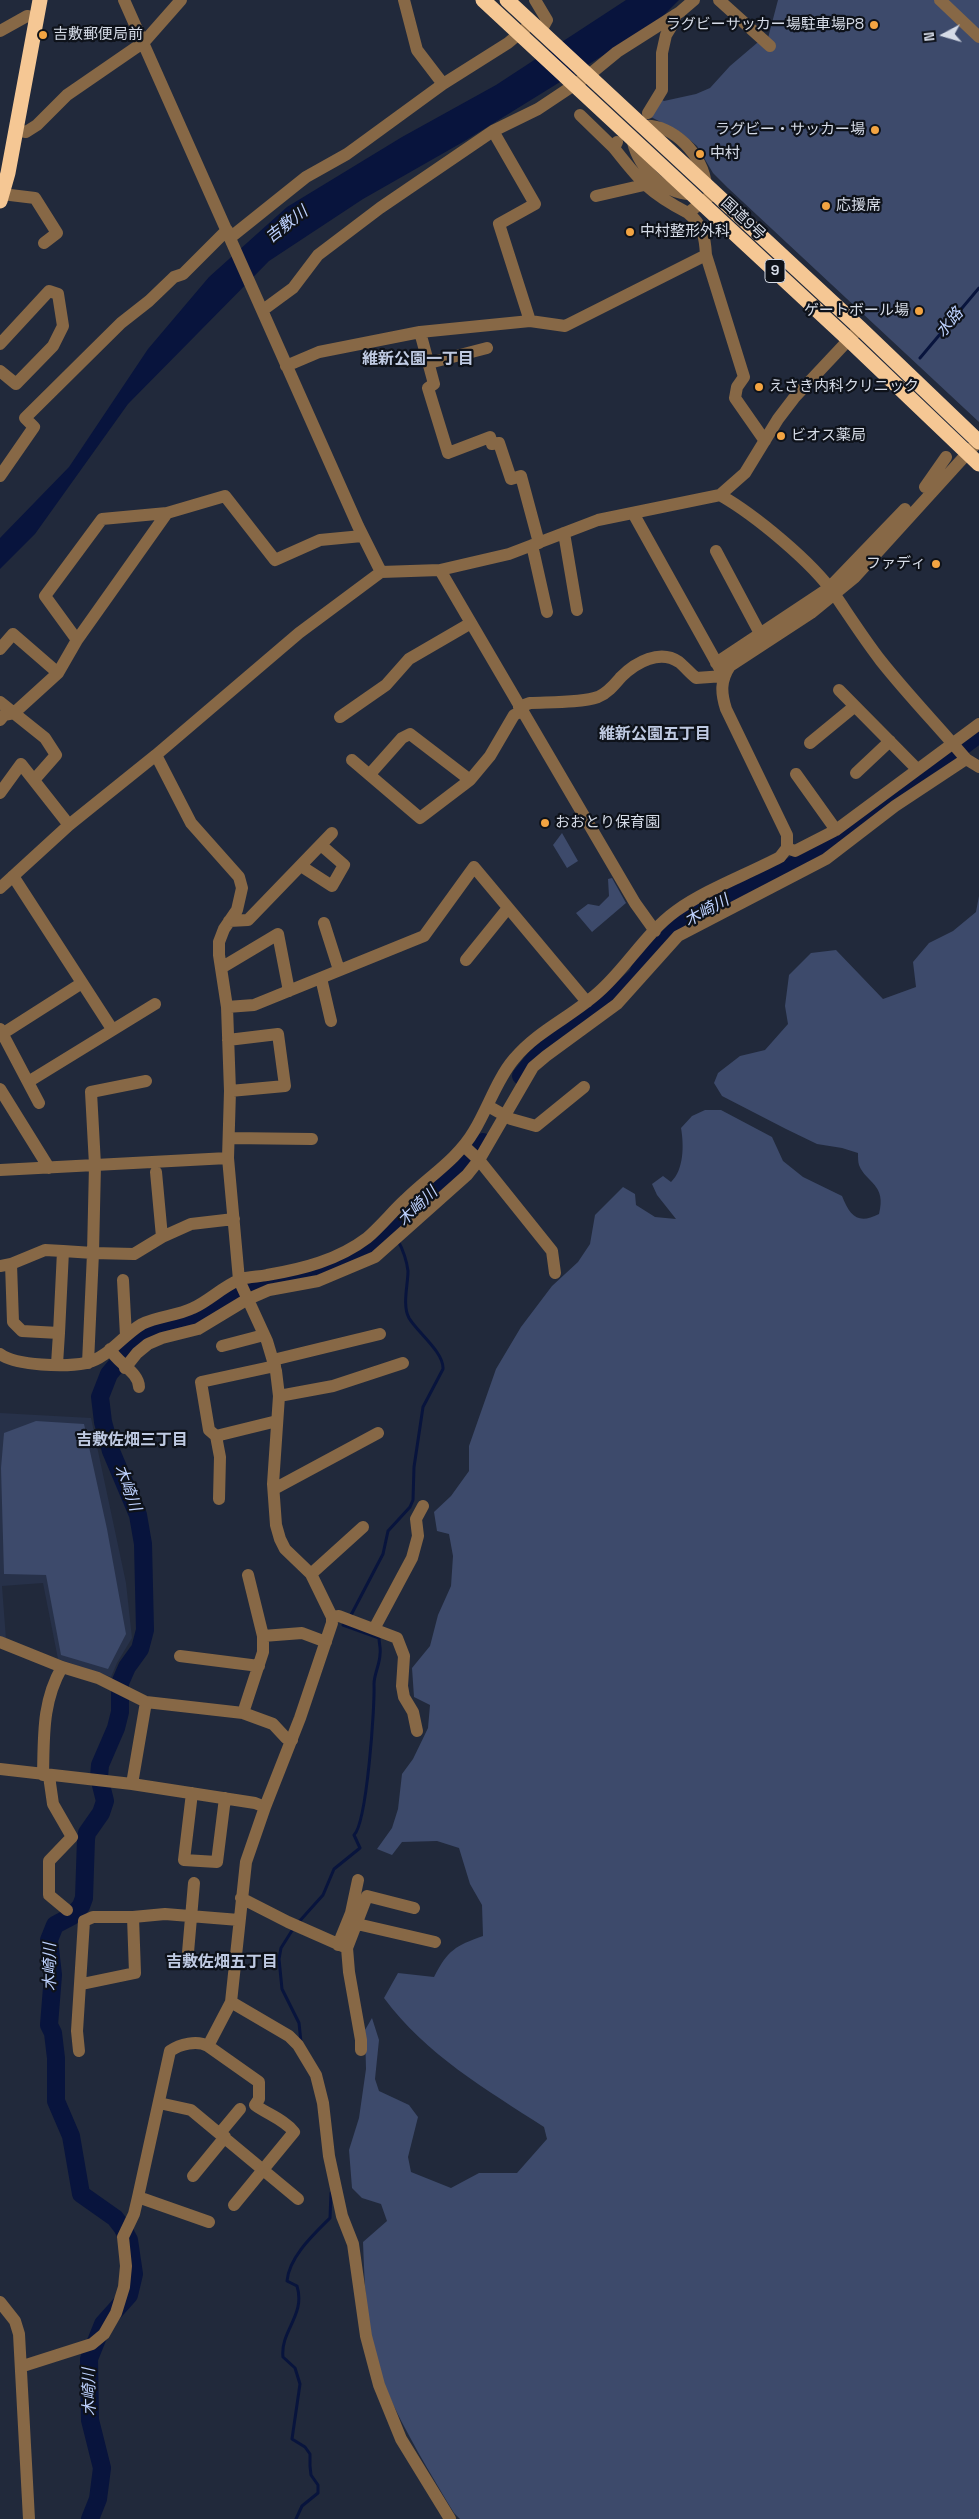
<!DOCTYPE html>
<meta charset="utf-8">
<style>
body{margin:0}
#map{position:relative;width:979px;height:2519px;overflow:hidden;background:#21293b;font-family:"Space Grotesk",sans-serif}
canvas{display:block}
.north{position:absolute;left:919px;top:10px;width:50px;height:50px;-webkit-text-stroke:4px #0e121a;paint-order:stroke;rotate:264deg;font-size:14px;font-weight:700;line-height:20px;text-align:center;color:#d5dbe7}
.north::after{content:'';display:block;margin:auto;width:18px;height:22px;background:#d5dbe7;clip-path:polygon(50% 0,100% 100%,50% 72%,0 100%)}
</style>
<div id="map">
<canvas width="979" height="2519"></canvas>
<div class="north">N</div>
</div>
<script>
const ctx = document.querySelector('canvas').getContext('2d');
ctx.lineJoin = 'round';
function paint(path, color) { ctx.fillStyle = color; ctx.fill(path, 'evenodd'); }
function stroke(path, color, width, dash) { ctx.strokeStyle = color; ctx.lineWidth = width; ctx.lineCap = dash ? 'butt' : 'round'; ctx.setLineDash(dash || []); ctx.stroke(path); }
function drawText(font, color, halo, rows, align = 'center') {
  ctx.font = font + ' "Space Grotesk","Noto Sans JP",sans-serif'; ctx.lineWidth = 4.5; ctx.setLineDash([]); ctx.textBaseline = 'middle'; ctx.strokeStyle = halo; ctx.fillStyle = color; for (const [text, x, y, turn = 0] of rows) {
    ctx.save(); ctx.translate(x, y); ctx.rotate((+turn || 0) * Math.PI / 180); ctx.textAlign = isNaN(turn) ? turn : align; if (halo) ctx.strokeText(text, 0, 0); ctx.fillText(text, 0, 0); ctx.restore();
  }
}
paint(new Path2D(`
 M0 1413 91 1418 126 1583 132 1638 117 1663 111 1677 58 1659 43 1583 2 1586 6 1639H0Z`), '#273149');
paint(new Path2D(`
 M778 0H979V422L728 188 713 173 697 146 680 132 651 117 660 99 664 101 696 94 710 88 730 66 757 43 768 38Z
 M562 833 578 861 567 868 553 845Z
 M612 878 626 903 592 932 576 913 588 904 599 906 609 896 608 879Z
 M979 896V2519H460L454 2513C430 2473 405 2432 386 2389 366 2343 365 2291 363 2242L387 2221 381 2204 362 2198 352 2188 349 2150 359 2118 366 2069 365 2030 372 2018 379 2040 375 2079 379 2091 409 2105 418 2117 408 2157 411 2172 451 2188 479 2173H517L547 2139 544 2127C487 2090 425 2054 384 1998L398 1973 434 1977C448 1950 455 1946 483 1936L482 1905 470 1884 459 1848 437 1841 402 1842 392 1855 377 1849 392 1828 398 1809 402 1774 413 1759 428 1728 430 1705 414 1697 412 1668 430 1646 438 1615 451 1586 453 1556 449 1534 437 1531 434 1512 451 1496 469 1471V1446L496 1369 521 1327 552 1286 578 1262 590 1244 595 1215 623 1187 635 1194 636 1205 655 1217 676 1219 657 1195 652 1184 663 1176 671 1182C684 1170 684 1145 681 1128L692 1116 705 1110H721L772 1137 783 1161 803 1177 842 1196C850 1216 858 1225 879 1214 887 1184 866 1183 859 1165 858 1162 858 1157 858 1153L842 1148 817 1144 786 1129 722 1096 714 1083 718 1073 740 1056 765 1050 788 1024 785 1006 789 975 811 953 836 950 883 999 916 987 913 962 929 943 953 931 976 912Z
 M36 1421 84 1424 107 1529 126 1634 108 1669 61 1655 46 1575 4 1574 1 1468 4 1433Z`), '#3d4a6b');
paint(new Path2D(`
 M626 0H679L657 22 463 142 363 199 269 261 128 404 35 534 0 569V538L69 467 148 349 209 277 287 207 402 137 496 85Z`), '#08143d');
stroke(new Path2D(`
 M920 358 979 288
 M350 1617 383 1554 388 1531 410 1507 413 1500 414 1467 423 1407 443 1369C444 1352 417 1332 409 1318 402 1305 408 1285 408 1271 407 1262 403 1249 398 1241
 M297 1924 323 1895 334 1869 360 1848 354 1835C367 1823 375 1705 374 1684 374 1674 380 1664 380 1654 381 1649 379 1643 379 1638L343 1625 346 1622
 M293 1929 281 1948 279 1959 282 1989 299 2023 301 2042
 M296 2519 302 2506 318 2493V2485L311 2475 310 2466V2454L305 2447 292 2439 300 2384 295 2368 283 2357C280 2331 306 2315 297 2286L287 2281C289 2257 313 2235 330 2218L331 2193`), '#08143d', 3);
stroke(new Path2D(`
 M521 1076 536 1057 549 1044 597 1011 637 976 642 964 675 929 703 911 792 866 845 834 979 734
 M90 2519 98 2499 102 2468 90 2420 89 2359 103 2324 129 2295 134 2274 129 2240 122 2227 115 2218 81 2194 71 2136 56 2101V2058L53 2033 49 2025 53 1975 49 1940 55 1925 72 1916 81 1906 84 1898 86 1839 87 1833 101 1813 105 1801 99 1777 100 1765 116 1728 120 1712V1683L127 1667 140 1649 145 1630 143 1544 138 1515 111 1451 103 1422 100 1397 109 1374 125 1355 149 1336 200 1319 251 1287 318 1274 376 1247 464 1165 483 1142`), '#08143d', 18);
stroke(new Path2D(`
 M124 0 358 526 381 572
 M535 0 547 20 541 31
 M719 0 770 46
 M940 0 979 37
 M0 31 27 16 37 18
 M443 84 508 43 532 23
 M648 113 662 90V53L666 35 674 22 675 15
 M580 115 614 148
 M643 126C673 123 704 156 706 186
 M16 130 26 132 37 125 67 95 144 42 181 0
 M493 131 535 204 499 224 530 321
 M632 137C636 165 663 194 691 194
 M617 142 614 148C640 181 649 193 688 213
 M2 194 35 198 57 233 44 243
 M596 196 644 185
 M231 237 306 177 347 154 443 84 417 50 404 0
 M706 255 744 377 737 387 735 398 765 441
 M263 310 293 288 318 255 380 208 493 131 538 109 589 75 617 52 680 12 694 0
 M420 332 434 384 428 388 448 453 490 437 492 444 499 443 511 479 521 476 539 543
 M0 344 49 291 58 294 63 326 53 346 16 384 0 371
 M429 363 487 348
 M286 366 319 352 420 332 530 321 565 326 706 255C705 237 703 225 688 213L714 193
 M0 476 34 427 25 418 121 323 149 301 174 277 183 274 227 230
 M925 487 946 457
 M720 495C755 515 812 562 835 595 850 617 864 639 881 661 908 695 938 726 966 759L979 767
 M167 513 77 640 45 596 102 519 167 513 225 496 275 560 320 540 362 536
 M633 513 720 669
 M564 533 577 610
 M532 545 547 612
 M716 551 764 641
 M440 570 635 903 655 931
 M0 649 13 634 58 673 77 640
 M716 663 829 588 905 509
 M839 690 917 769
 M0 702 45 738 56 755 34 780
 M519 707 530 703C549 702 581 703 598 697 608 693 615 684 621 677 636 662 660 649 679 662 685 667 690 673 696 678L724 676
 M340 717 386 685 409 659 471 623
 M0 720 4 715 14 713 58 673
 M810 743 855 706
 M352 760 420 818 470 780
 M856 773 890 741
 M370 774 402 738 410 734 470 780 490 756 514 715 522 711
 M796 774 836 830
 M0 793 21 764 69 825
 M787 848 795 851 836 830 979 724
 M301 866 332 886 344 865 321 845
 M13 876 112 1029
 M0 888 69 825 156 755 299 633 381 572 440 570 509 554 598 520 720 495 745 473 778 419 794 398 855 333
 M229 921 248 920 332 833
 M324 923 339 970
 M466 960 508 908
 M221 968 278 934 289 991
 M321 978 331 1021
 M227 1007 254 1005 424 936 474 867 587 1002
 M0 1029 39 1103
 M2 1034 82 983
 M228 1040 278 1034 285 1086 230 1091
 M28 1082 155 1004
 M0 1089 49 1168
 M488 1106 511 1119 536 1126 584 1087
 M229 1138 312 1139
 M464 1146 479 1160 552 1251 555 1273
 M0 1170 228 1158
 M156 1172 162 1237
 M11 1264 45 1250 63 1251
 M0 1266 11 1264 13 1322 22 1331 59 1333 63 1251 93 1253 95 1165 91 1092 146 1081
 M123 1280 126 1336
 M222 1346 264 1335
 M110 1349C117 1363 139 1372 139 1387
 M0 1354C16 1366 66 1367 86 1363 108 1358 123 1335 142 1324 158 1316 177 1316 193 1308 209 1301 222 1287 239 1280 248 1276 258 1277 267 1275 303 1269 338 1260 367 1238 381 1226 392 1212 405 1200 428 1177 457 1160 474 1131 488 1108 497 1079 514 1059 539 1029 574 1016 602 989 628 965 647 932 676 911 707 889 746 875 780 857L787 848V835L726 709C721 693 720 681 730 666L811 613 855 577 974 446
 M273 1360 380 1334
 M88 1363 93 1253 134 1254 162 1237 191 1224 234 1219
 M57 1364 59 1333
 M125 1368 137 1353 148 1344 162 1338 198 1329 246 1300 269 1290 318 1281 375 1257 467 1175 479 1160 533 1067 546 1056 617 1004 678 936 826 859 895 806 966 759
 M279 1396 333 1386 403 1363
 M216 1436 277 1421
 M274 1489 378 1433
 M219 1499 220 1457 216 1436 209 1430 201 1382 275 1366
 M311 1574 363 1527
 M332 1617 339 1616 397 1638 404 1656 402 1686 404 1697 413 1712 417 1731
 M374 1629 412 1558 418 1536 416 1519 423 1506
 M263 1636 302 1633 326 1642
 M0 1642 62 1667 98 1678 146 1702 243 1713 273 1724 286 1738 292 1740
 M180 1656 259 1666
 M146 1702 132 1784 255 1803 265 1807
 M243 1713 263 1652V1636L248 1575
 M0 1769 132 1784
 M43 1775C44 1736 42 1702 62 1667
 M49 1776 53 1804 72 1837 49 1861V1895L67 1910
 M192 1793 184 1860 217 1862 225 1798
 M241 1898 288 1922 347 1948 367 1896 414 1908
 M357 1924 435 1942
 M338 1945 351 1913 358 1880
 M347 1948 349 1972 361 2040V2050
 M187 1964 194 1883
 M82 1984 135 1973 133 1917 165 1914 239 1920
 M231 2002 289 2036 298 2045 316 2075 323 2103 329 2156 342 2216 353 2244 366 2336 379 2385 401 2439 450 2519
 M208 2046 259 2082V2099L255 2105C267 2114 285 2120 294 2132L234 2205
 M79 2051 77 2031 84 1921 93 1917H133
 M159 2103 191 2110 298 2199
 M220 2133 240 2109
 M193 2176 225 2137
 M138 2197 209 2222
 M0 2302 15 2321 19 2334 29 2519
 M23 2366 92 2344 104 2334 116 2313 124 2287 126 2266 123 2237 134 2214 138 2197 170 2051C180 2044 197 2040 208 2046L231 2002 246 1862 265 1807 300 1718 332 1623V1617L311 1574 285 1549 280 1539 276 1525 273 1484 279 1396 276 1371 267 1341 239 1280 228 1158 230 1091 227 1007 219 955V942L224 929 237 910 242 888 239 877 191 823 156 755`), '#876846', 12);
stroke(new Path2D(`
 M483 0 847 338 979 464
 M507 0 860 328 979 442
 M0 201 8 173 40 0`), '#f5c794', 15);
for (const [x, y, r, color] of [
 [874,25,5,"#f3a442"],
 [43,35,5,"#f3a442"],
 [875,130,5,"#f3a442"],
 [700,154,5,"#f3a442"],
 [826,206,5,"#f3a442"],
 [630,232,5,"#f3a442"],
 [919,311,5,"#f3a442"],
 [759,387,5,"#f3a442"],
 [781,436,5,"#f3a442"],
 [936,564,5,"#f3a442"],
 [545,823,5,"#f3a442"]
]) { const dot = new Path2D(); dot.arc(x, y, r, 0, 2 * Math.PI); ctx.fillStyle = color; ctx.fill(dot); stroke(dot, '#0e121a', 2); }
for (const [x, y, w] of [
 [775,271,20]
]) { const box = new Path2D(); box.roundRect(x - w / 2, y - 11.5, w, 23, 4); ctx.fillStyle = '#0e121a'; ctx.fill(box); stroke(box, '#d5dbe7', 1); }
drawText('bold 14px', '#d5dbe7', null, [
 ["9",775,271]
]);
drawText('15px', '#d5dbe7', '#0e121a', [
 ["ラグビーサッカー場駐車場P8",864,25,"right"],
 ["吉敷郵便局前",53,35],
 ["ラグビー・サッカー場",865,130,"right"],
 ["中村",710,154],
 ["応援席",836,206],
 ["中村整形外科",640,232],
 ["ゲートボール場",909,311,"right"],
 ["えさき内科クリニック",769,387],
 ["ビオス薬局",791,436],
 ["ファディ",926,564,"right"],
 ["おおとり保育園",555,823]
], 'left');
drawText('15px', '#d5dbe7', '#0e121a', [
 ["国道9号",743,219,43]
]);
drawText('italic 16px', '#bed2ff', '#0e121a', [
 ["吉敷川",287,225,-38],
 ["水路",950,323,-50],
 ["木崎川",707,911,-29],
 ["木崎川",418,1207,-44],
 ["木崎川",127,1488,70],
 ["木崎川",51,1967,-90],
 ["木崎川",90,2392,-91]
]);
drawText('bold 16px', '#bfcae2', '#0e121a', [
 ["維新公園一丁目",418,360],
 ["維新公園五丁目",655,735],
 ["吉敷佐畑三丁目",132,1441],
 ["吉敷佐畑五丁目",222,1963]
]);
</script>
